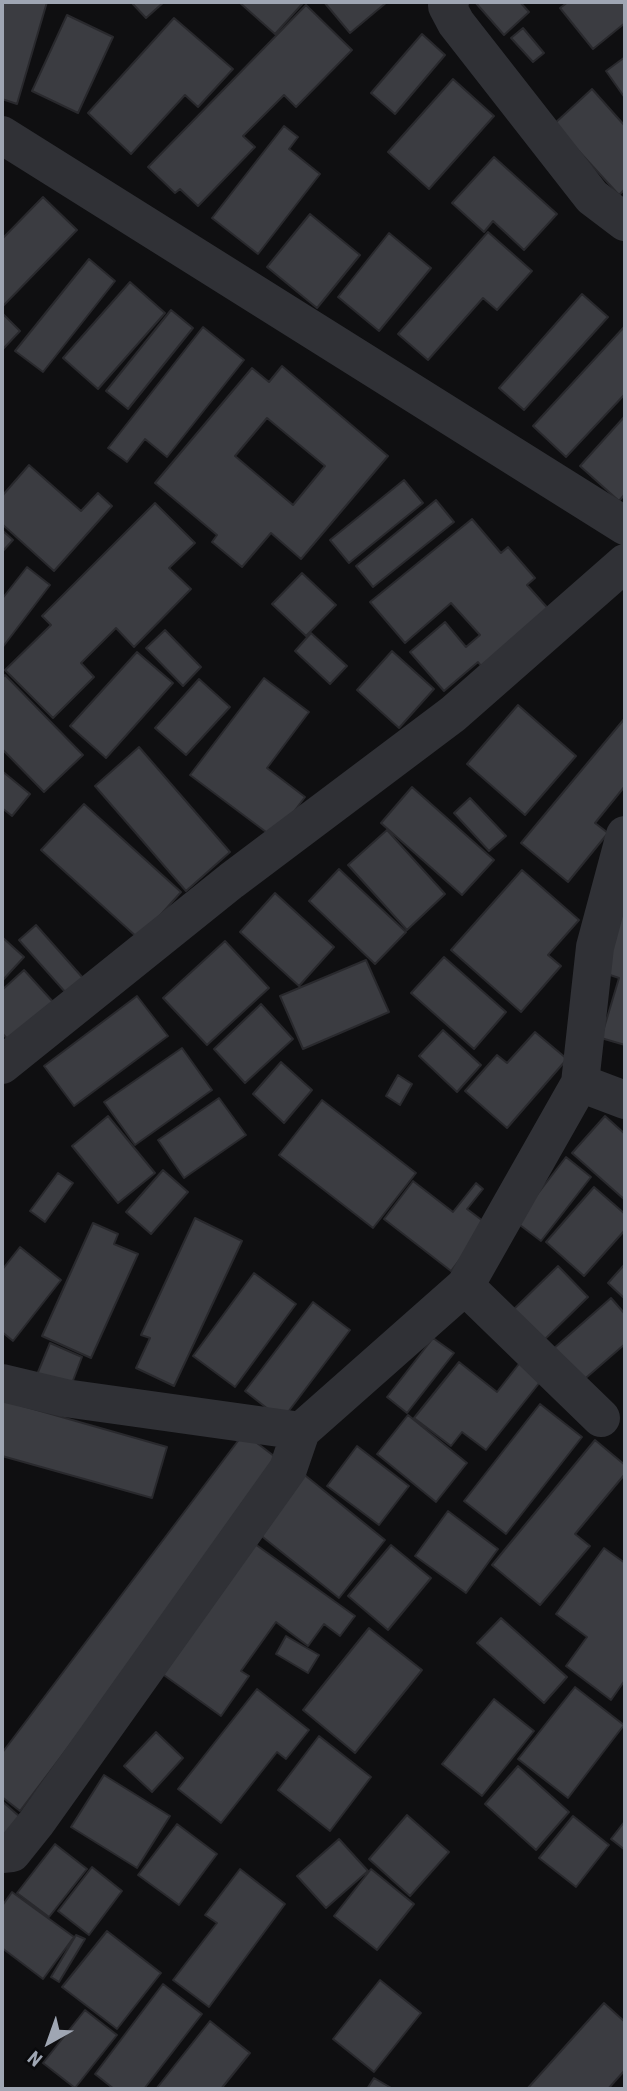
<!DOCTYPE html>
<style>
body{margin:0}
#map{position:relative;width:627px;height:2091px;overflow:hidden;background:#0f0f11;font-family:"Roboto Condensed",sans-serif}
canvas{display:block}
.frame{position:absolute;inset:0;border:4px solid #9fa6b3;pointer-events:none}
.north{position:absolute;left:14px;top:2007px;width:70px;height:70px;-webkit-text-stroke:5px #0a0a0c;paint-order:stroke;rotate:220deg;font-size:19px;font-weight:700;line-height:28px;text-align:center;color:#9fa6b3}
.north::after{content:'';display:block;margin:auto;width:24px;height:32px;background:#9fa6b3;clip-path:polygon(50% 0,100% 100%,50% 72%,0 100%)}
</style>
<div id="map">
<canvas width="627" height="2091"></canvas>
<div class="frame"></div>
<div class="north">N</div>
</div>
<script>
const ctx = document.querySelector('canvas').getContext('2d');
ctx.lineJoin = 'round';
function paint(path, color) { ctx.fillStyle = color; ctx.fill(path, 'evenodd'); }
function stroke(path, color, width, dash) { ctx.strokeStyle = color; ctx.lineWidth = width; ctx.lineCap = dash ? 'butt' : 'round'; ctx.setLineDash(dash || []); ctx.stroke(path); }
const building = new Path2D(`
 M2 2H47L17 104 2 99Z
 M131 2H164L146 18Z
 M239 2H304L275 34Z
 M324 2H387L350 33Z
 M475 2H520L529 12 504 35Z
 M568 2H625V23L593 49 560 8Z
 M306 5 352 50 296 107 284 95 243 136 255 147 198 206 180 189 175 193 148 167Z
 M67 15 113 37 78 113 32 91Z
 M174 18 233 69 198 107 185 95 131 154 88 113Z
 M523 28 544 53 533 62 511 38Z
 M422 34 445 55 395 114 371 93Z
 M625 57V98L606 71Z
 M453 79 494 116 429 189 388 152Z
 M592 89 625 126V189L619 195 554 124Z
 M284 126 298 137 289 149 320 174 258 254 212 218Z
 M494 157 557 214 524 250 493 221 484 232 452 203Z
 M43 197 77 230 2 307V239Z
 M310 214 360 255 317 308 267 267Z
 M488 232 532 271 497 310 483 298 428 360 398 334Z
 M389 233 431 268 379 331 338 297Z
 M89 259 115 281 43 372 15 351Z
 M130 282 165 313 98 389 63 358Z
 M582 294 608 317 524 410 499 388Z
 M171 310 193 328 128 409 106 391Z
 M2 313 20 331 2 350Z
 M625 326V394L566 457 533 426Z
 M203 327 244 360 167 457 145 439 127 462 108 448Z
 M282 366 388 456 301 559 271 533 242 567 212 542 217 535 155 483 252 368 269 382ZM267 418 325 466 293 505 235 456Z
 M625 416V494L619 501 580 466Z
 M29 465 81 511 98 493 112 506 54 571 2 524V496Z
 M404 480 423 503 349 563 330 540Z
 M436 500 454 522 373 587 356 566Z
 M155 503 195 543 169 568 191 589 134 647 116 628 81 663 94 677 53 718 5 670 51 625 42 616Z
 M472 519 501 553 508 547 535 578 527 585 553 614 486 672 478 662 444 691 410 652 445 622 466 647 480 635 451 603 405 643 370 602Z
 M2 530 13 540 2 552Z
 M27 567 50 585 2 648V599Z
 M302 573 336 605 306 636 272 604Z
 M165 630 201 667 183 686 146 648Z
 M311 633 347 666 330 684 295 651Z
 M392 651 434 689 399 728 357 690Z
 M137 652 173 683 106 758 70 726Z
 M5 675 83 755 44 792 2 749V678Z
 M264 678 309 712 267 768 305 797 274 838 190 775Z
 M199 679 230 707 186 755 155 728Z
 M518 705 576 756 525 815 467 764Z
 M625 718V786L595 823 608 833 568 882 521 843Z
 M139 747 230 852 186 891 95 786Z
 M2 771 30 794 12 816 2 808Z
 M412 787 494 860 462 895 381 823Z
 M470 798 506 836 489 851 454 813Z
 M84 804 181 892 139 939 41 850Z
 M387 830 445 894 407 930 348 865Z
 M339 869 406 932 375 964 309 901Z
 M522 870 579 920 548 955 561 966 521 1012 451 950Z
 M275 893 334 947 299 986 240 932Z
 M625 903V1045L601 1038 619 978 604 973Z
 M36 925 83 978 66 993 19 940Z
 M2 937 24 957 2 981Z
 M225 941 269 988 207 1045 163 998Z
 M444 957 506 1012 474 1049 411 993Z
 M366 960 389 1012 303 1049 280 996Z
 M24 970 54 1003 11 1043 2 1033V990Z
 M137 996 168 1036 74 1106 44 1066Z
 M261 1004 293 1039 245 1083 214 1049Z
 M443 1030 481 1065 457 1092 419 1056Z
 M535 1032 567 1059 507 1128 465 1091 497 1055 507 1063Z
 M182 1048 212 1090 135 1145 104 1102Z
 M281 1062 312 1090 284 1123 253 1094Z
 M398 1075 412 1084 400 1105 386 1096Z
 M219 1098 246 1135 184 1178 158 1140Z
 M322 1100 416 1173 373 1228 279 1155Z
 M108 1116 155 1173 118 1203 72 1146Z
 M605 1116 625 1134V1200L572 1153Z
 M566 1157 591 1177 541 1241 516 1222Z
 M163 1170 188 1192 151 1234 126 1212Z
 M58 1173 73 1183 45 1222 30 1211Z
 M413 1181 453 1212 476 1183 483 1189 467 1209 487 1224 451 1271 384 1219Z
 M594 1187 625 1214V1230L584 1276 546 1242Z
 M195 1218 242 1241 174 1386 136 1368 150 1338 141 1335Z
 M93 1223 118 1234 114 1244 138 1254 91 1358 42 1336Z
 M20 1247 61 1280 13 1341 2 1332V1270Z
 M625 1264V1299L608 1283Z
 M558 1266 588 1297 542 1342 512 1311Z
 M254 1273 296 1304 235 1387 193 1356Z
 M611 1298 625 1314V1344L580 1383 552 1350Z
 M313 1302 350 1330 282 1420 245 1391Z
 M433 1338 454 1353 407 1413 387 1397Z
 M50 1343 82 1357 69 1391 36 1377Z
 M522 1360 544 1377 486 1450 462 1432 451 1446 414 1418 459 1362 497 1392Z
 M2 1400 167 1447 152 1498 2 1456Z
 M540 1404 582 1437 506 1534 464 1501Z
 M408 1415 467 1463 436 1502 377 1454Z
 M244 1433 283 1463 20 1811 2 1797V1753Z
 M595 1440 625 1465V1474L575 1534 590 1546 540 1605 492 1565Z
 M357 1446 409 1486 379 1525 327 1486Z
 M301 1472 385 1540 339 1598 254 1530Z
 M448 1511 498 1549 466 1593 415 1556Z
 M255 1544 355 1616 340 1636 324 1624 308 1646 276 1622 241 1671 249 1676 221 1716 161 1673Z
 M391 1545 431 1578 388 1630 348 1596Z
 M604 1548 625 1563V1680L611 1700 566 1666 587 1637 556 1614Z
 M501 1618 567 1677 544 1703 477 1643Z
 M369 1628 422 1670 355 1753 303 1710Z
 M286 1636 319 1655 308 1673 276 1654Z
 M575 1687 624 1725 568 1798 518 1759Z
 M257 1689 309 1730 286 1759 277 1752 221 1823 178 1789Z
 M494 1699 534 1731 482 1796 442 1764Z
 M156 1732 183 1758 152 1792 124 1766Z
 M319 1736 371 1777 330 1831 278 1790Z
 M518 1766 569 1812 536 1850 485 1804Z
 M104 1775 170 1816 137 1868 71 1827Z
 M2 1801 20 1817 2 1838Z
 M407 1815 449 1852 410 1896 369 1859Z
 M573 1816 609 1845 576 1887 539 1858Z
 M625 1821V1850L611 1839Z
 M177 1824 217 1854 179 1905 138 1875Z
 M339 1839 368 1871 326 1908 297 1876Z
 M55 1844 87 1869 49 1917 17 1893Z
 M92 1867 122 1891 89 1935 58 1911Z
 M240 1869 285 1904 209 2007 173 1980 217 1923 205 1915Z
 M371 1869 414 1904 377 1950 334 1916Z
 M12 1892 74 1937 43 1979 2 1948V1906Z
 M107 1931 161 1973 117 2029 62 1987Z
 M76 1935 85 1939 59 1982 51 1977Z
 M380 1980 421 2013 374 2072 333 2039Z
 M163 1984 202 2014 144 2089H114L95 2074Z
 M604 2003 625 2022V2070L608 2089H527Z
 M85 2010 117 2035 75 2088 43 2063Z
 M210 2021 250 2053 221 2089H156Z
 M374 2078 393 2089H367Z`);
paint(building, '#3b3c41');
stroke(building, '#29292d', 2);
stroke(new Path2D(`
 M450 2 447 6 456 23 592 197 625 222
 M2 135 625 526
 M2 1065 231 881 453 714 625 563
 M580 1083 625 1100
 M465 1286 601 1418
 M2 1383 65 1398 301 1431
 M2 1854 12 1853 36 1823 288 1469 301 1431 465 1286 580 1083 595 947 625 835`), '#303136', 38);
</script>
